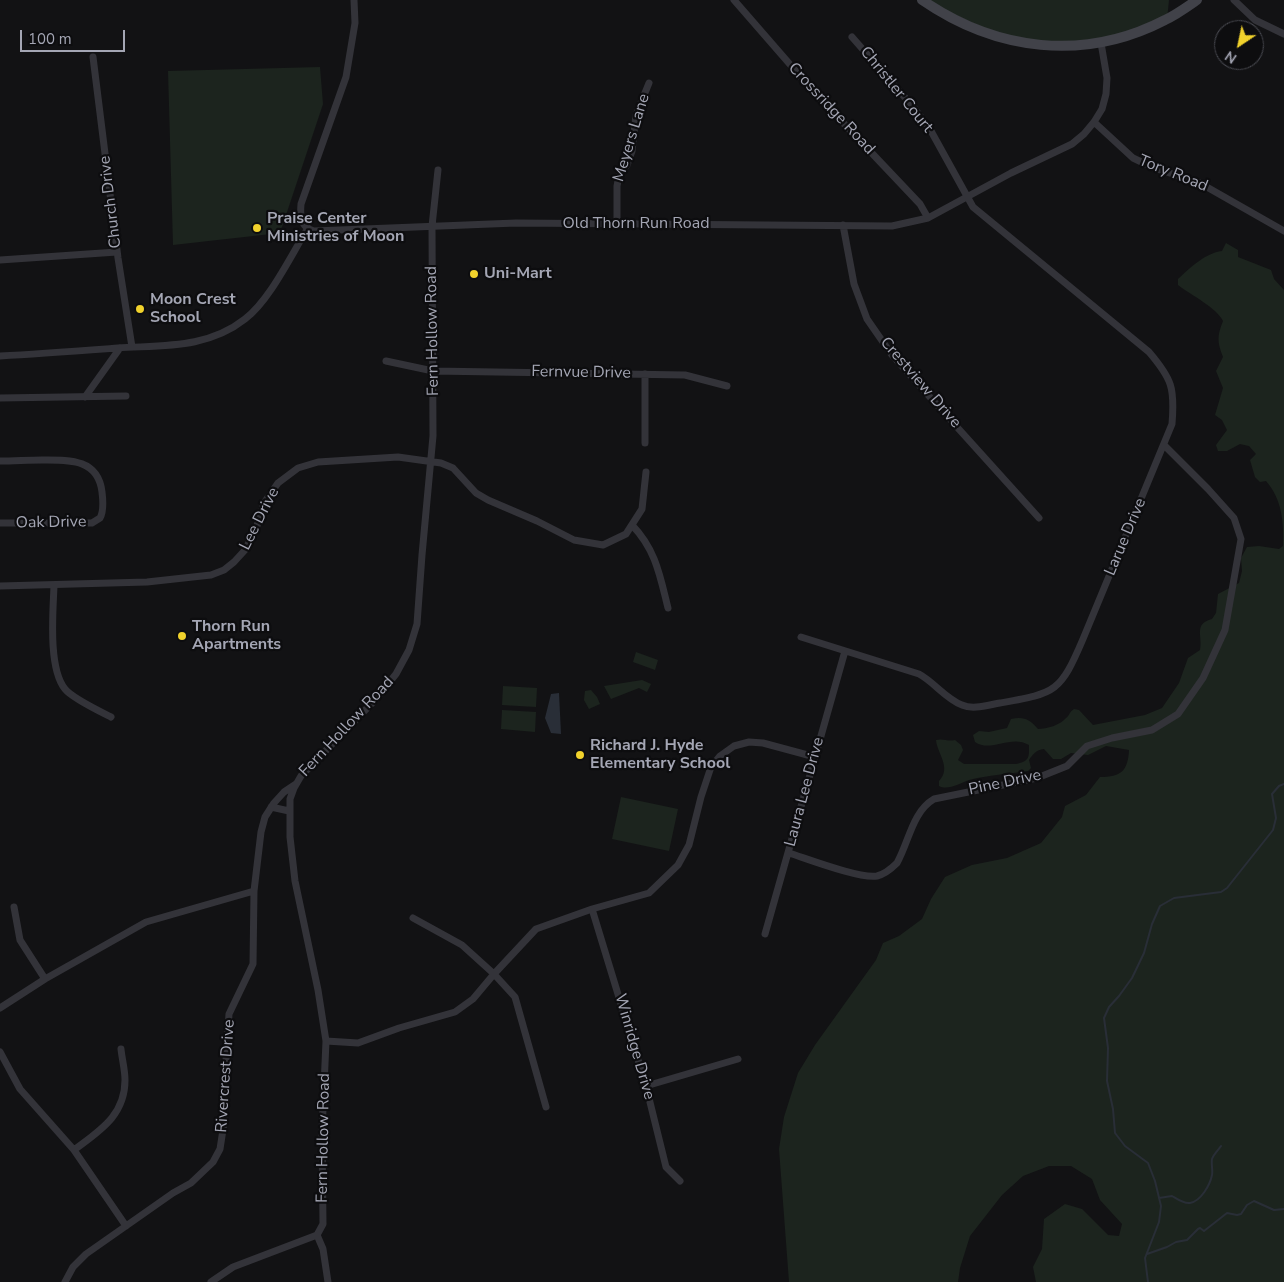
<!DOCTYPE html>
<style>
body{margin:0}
#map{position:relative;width:1284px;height:1282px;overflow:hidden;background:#121214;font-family:"Nunito Sans",sans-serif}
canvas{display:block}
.north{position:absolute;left:1214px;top:20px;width:50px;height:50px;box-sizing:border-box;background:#0d0d0f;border:1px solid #494a51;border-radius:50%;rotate:214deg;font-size:14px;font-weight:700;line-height:20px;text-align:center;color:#a4a6b4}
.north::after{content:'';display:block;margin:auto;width:18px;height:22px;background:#f1d22c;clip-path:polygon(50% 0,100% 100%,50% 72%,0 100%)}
.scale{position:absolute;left:20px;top:30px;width:105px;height:22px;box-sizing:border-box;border:2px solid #a4a6b4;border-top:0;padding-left:6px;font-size:15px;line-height:18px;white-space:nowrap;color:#a4a6b4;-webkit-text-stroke:4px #0d0d0f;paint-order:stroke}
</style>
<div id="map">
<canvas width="1284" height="1282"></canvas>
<div class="north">N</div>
<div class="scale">100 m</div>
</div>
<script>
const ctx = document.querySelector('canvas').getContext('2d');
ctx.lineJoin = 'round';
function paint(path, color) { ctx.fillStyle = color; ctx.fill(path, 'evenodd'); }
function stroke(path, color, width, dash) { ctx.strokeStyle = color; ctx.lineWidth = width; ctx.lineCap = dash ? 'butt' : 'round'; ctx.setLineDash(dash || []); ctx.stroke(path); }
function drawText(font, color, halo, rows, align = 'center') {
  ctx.font = font + ' "Nunito Sans",sans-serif'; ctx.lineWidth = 4.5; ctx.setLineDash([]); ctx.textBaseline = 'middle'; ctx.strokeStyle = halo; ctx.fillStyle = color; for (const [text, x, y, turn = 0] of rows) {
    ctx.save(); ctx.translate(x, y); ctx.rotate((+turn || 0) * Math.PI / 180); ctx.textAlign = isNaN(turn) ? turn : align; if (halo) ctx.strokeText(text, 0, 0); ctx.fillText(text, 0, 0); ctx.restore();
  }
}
paint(new Path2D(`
 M922 0H1169L1167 20 1101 43 1015 42Z
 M320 67 323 104 280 233 173 245 168 71Z
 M1226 243 1238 250V257L1271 270 1274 279 1284 290V1282H1036L1033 1267 1042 1249 1044 1219 1065 1204 1082 1209 1108 1235 1119 1236 1122 1224 1100 1200 1092 1179 1071 1166H1049L1023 1176 1002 1195 970 1236 960 1268 958 1282H789L779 1149 784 1117 798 1073 815 1045 876 960 883 943 899 936 922 919 931 899 945 877 972 865 1007 858 1041 843 1062 817 1065 806 1086 795 1100 777C1121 777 1128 771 1129 750L1106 746 1088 755 1071 753 1061 759H1053L1044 749C1036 750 1033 754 1029 760L1031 768 1028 771C1009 774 988 775 969 780 960 783 948 791 939 786V781C952 768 937 753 936 740 943 738 948 742 955 740L961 745 963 750 958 760 964 764H1016C1030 761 1029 757 1029 745 1011 734 991 753 975 742L973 735 979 731 989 732 1007 728 1011 719C1023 716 1030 719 1038 729 1047 729 1060 725 1066 718 1070 715 1069 712 1074 709L1079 710 1093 725 1145 715 1162 708 1179 683 1188 658 1200 650C1203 636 1193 624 1212 619L1216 613 1218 594 1239 583 1242 571 1241 558 1247 547 1259 546 1279 549 1283 546C1284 522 1282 499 1266 481L1260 482 1255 477 1250 460 1256 454 1249 446 1240 444 1227 451H1218L1216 445 1227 430 1222 420 1215 415 1223 388 1216 371 1223 357C1217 342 1217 336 1223 321 1217 308 1191 295 1178 285V279C1190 268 1205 253 1222 251Z
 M636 652 658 660 655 670 633 662Z
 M642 680 651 684 647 692 639 688 611 699 604 686Z
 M503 686 537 688 536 707 502 705Z
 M591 690 597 697 600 704 589 709 584 700 585 691Z
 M502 710 536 712 535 732 501 729Z
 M621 797 678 809 669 851 612 839Z`), '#1c241e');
paint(new Path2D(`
 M559 693 561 734 551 733 545 718 551 694Z`), '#292e37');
stroke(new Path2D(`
 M1159 1198 1172 1196C1177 1199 1184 1204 1190 1203 1201 1201 1210 1185 1212 1175 1213 1170 1211 1164 1212 1159 1213 1155 1219 1149 1221 1146
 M1147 1254 1167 1247 1176 1242 1187 1240 1198 1229 1200 1228 1204 1231 1227 1213 1237 1215 1241 1214 1247 1205 1254 1201 1274 1210 1284 1209
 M1148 1282 1145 1258 1159 1222 1161 1206 1155 1181 1148 1163 1125 1146 1115 1133 1113 1109 1107 1081 1108 1048 1104 1018 1109 1007 1119 996 1132 978 1144 953 1152 924 1160 906 1174 898 1221 892 1227 888 1273 830 1276 818 1272 794 1279 786 1284 784`), '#292e37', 2);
stroke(new Path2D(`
 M354 0 355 23 346 77 301 204C300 217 300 227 314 231L516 223 892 226 928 218 1011 173 1072 144 1084 134 1094 122 1102 109 1106 94 1107 78 1101 43
 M734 0 814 92 920 204 928 218
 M1234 0 1255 20 1284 34
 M93 57 118 258 132 347
 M1094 122 1133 158 1154 168 1198 182 1284 231
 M617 224V186L619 176 627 165 632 151 636 115 649 83
 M843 225 854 284 867 319 892 355 1039 518
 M0 260 117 252
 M0 356C39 354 78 351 118 348 162 345 207 349 245 319 270 300 291 255 308 228
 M386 361 433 371 685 375 727 386
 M85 397 120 348
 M0 398 126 396
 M645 443V374
 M0 461C14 461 28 460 42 460 68 460 98 458 102 492 103 500 104 511 100 518L92 523H0
 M632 525C656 550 660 576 668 608
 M0 586 147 582 211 575 224 570 234 562 245 550 256 529 264 503 278 483 298 468 318 462 398 457 441 463 453 468 476 493 488 500 537 521 574 540 603 545 626 534 642 509 646 472
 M54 586C53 612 48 668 65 689 72 698 99 711 111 717
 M801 637 919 674C934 682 946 699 962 705 973 710 988 705 1000 703 1056 693 1060 693 1083 639L1172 424C1175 388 1172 379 1149 352L973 207 931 131 915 109 852 37
 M271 807 289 811
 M789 853C808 859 860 879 877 876 885 874 891 869 897 863 909 842 912 812 934 799L1037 778 1067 766 1087 746 1112 738 1152 730 1178 714 1203 678 1225 630 1241 539 1234 518 1208 489 1164 445
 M14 907 20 940 45 979
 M592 909 646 1086 666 1167 680 1181
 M413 918 462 945 494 974 515 997 546 1107
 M765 934 845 651
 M0 1008 45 979 146 922 254 891
 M326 1041 358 1043 399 1028 455 1012 473 999 494 974 536 929 592 909 649 893 678 865 689 845 701 797 711 767 720 756 734 746 749 742 763 743 815 757
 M0 1052 20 1089 74 1150 126 1226
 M646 1086 738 1059
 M74 1150C99 1131 125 1116 125 1080 125 1070 122 1059 121 1049
 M65 1282 73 1267 86 1254 173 1193 191 1183 213 1162 220 1149 224 1123V1091L229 1014 253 964 254 891 261 832 265 817 274 803 284 792 296 784
 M211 1282 233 1267 317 1235
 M328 1282 323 1249 317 1235 323 1224 322 1132 326 1041 318 990 295 881 290 837V799L294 788 301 776 375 700 396 674 409 650 417 624 422 555 433 436 432 226 438 170`), '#333339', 7);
stroke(new Path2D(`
 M922 0C996 51 1084 62 1165 20 1176 15 1187 7 1197 0`), '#414249', 10);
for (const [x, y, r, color] of [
 [257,228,5,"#f1d22c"],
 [474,274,5,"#f1d22c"],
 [140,309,5,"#f1d22c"],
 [182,636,5,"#f1d22c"],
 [580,755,5,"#f1d22c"]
]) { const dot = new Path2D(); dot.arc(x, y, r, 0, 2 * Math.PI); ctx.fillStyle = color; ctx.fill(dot); stroke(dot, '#0d0d0f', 2); }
drawText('16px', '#a4a6b4', '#0d0d0f', [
 ["Christler Court",896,90,51],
 ["Crossridge Road",831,109,47],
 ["Meyers Lane",632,138,-73],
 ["Tory Road",1173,174,22],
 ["Church Drive",111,202,-97],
 ["Old Thorn Run Road",636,224],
 ["Fern Hollow Road",433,331,-91],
 ["Fernvue Drive",581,373,1],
 ["Crestview Drive",920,383,49],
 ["Lee Drive",260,519,-63],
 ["Oak Drive",51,523,-1],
 ["Larue Drive",1126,537,-67],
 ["Fern Hollow Road",347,727,-47],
 ["Pine Drive",1005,783,-12],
 ["Laura Lee Drive",805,792,-75],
 ["Winridge Drive",634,1047,74],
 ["Rivercrest Drive",226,1076,-86],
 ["Fern Hollow Road",324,1138,-89]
]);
drawText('bold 16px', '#a4a6b4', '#0d0d0f', [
 ["Praise Center",267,219],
 ["Ministries of Moon",267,237],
 ["Uni-Mart",484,274],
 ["Moon Crest",150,300],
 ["School",150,318],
 ["Thorn Run",192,627],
 ["Apartments",192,645],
 ["Richard J. Hyde",590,746],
 ["Elementary School",590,764]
], 'left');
</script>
